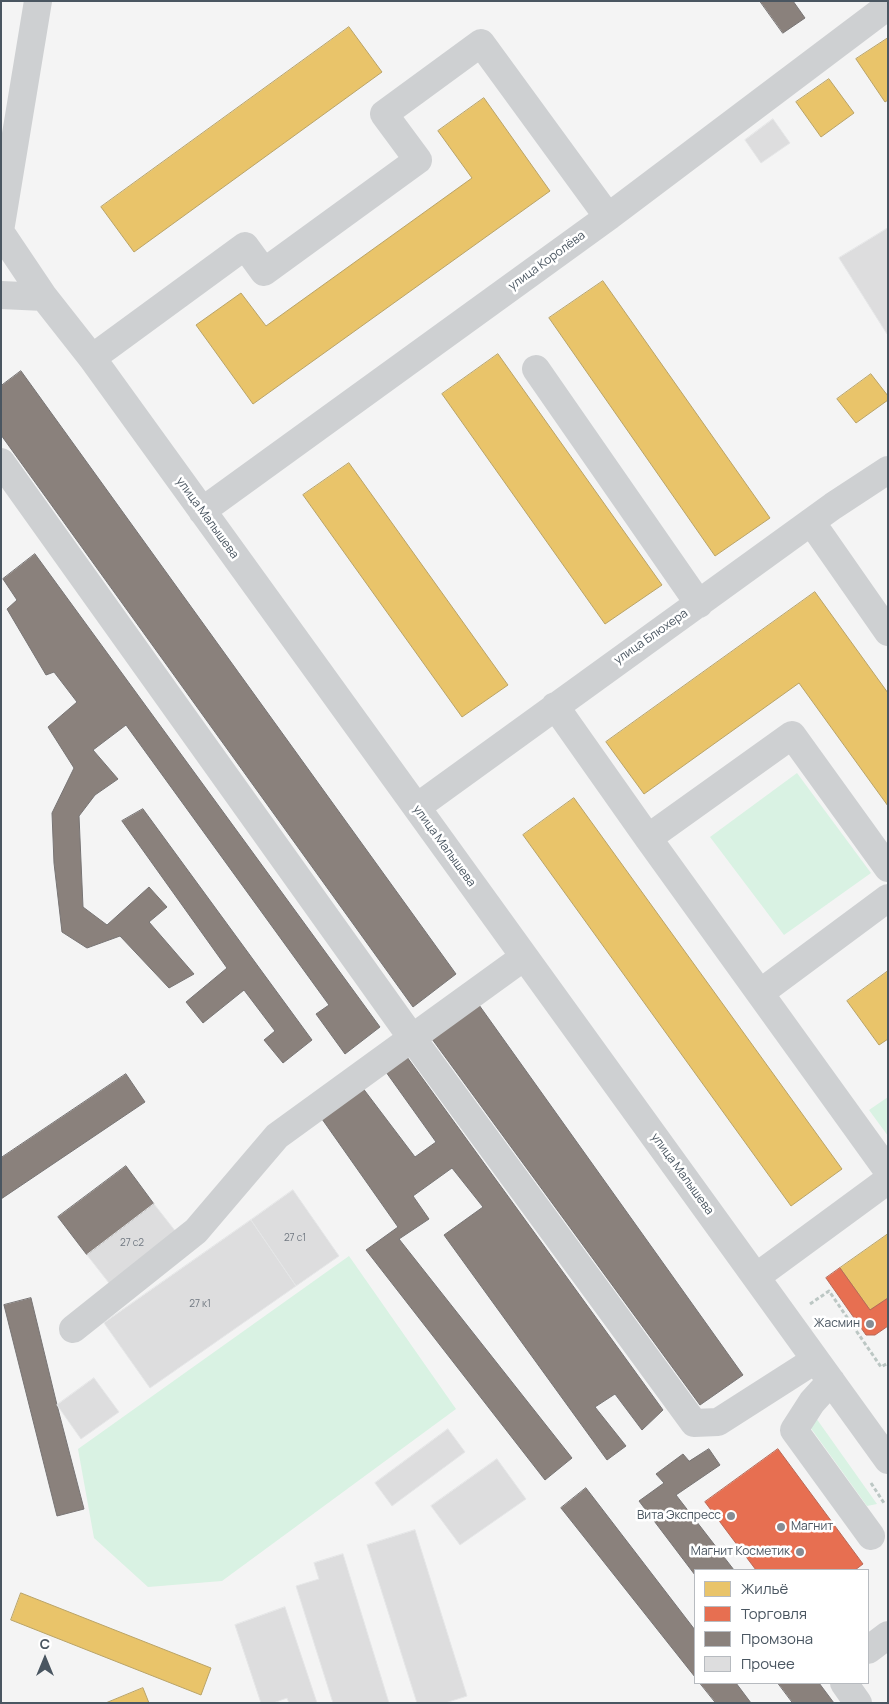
<!DOCTYPE html>
<meta charset="utf-8">
<style>
body{margin:0}
#map{position:relative;width:889px;height:1704px;overflow:hidden;background:#f4f4f4;font-family:Manrope,sans-serif}
canvas{display:block}
.frame{position:absolute;inset:0;border:2px solid #4a5661;pointer-events:none}
.legend{position:absolute;left:694px;top:1569px;width:175px;height:115px;box-sizing:border-box;background:#fff;border:1px solid #b7bbc0;margin:0;padding:6px 9px;list-style:none;font-size:15px;color:#4a5661}
.legend li{display:flex;align-items:center;gap:10px;height:25px}
.legend b{width:25px;border:1px solid #b7bbc0}
.north{position:absolute;left:20px;top:1634px;width:50px;height:50px;-webkit-text-stroke:4px #fff;paint-order:stroke;rotate:0deg;font-size:14px;font-weight:700;line-height:20px;text-align:center;color:#4a5661}
.north::after{content:'';display:block;margin:auto;width:18px;height:22px;background:#4a5661;clip-path:polygon(50% 0,100% 100%,50% 72%,0 100%)}
</style>
<div id="map">
<canvas width="889" height="1704"></canvas>
<div class="frame"></div>
<ul class="legend">
<li><b style="height:14px;background:#e9c46a"></b>Жильё</li>
<li><b style="height:14px;background:#e76f51"></b>Торговля</li>
<li><b style="height:14px;background:#8a817c"></b>Промзона</li>
<li><b style="height:14px;background:#ddddde"></b>Прочее</li>
</ul>
<div class="north">С</div>
</div>
<script>
const ctx = document.querySelector('canvas').getContext('2d');
ctx.lineJoin = 'round';
function paint(path, color) { ctx.fillStyle = color; ctx.fill(path, 'evenodd'); }
function stroke(path, color, width, dash) { ctx.strokeStyle = color; ctx.lineWidth = width; ctx.lineCap = dash ? 'butt' : 'round'; ctx.setLineDash(dash || []); ctx.stroke(path); }
function drawText(font, color, halo, rows, align = 'center') {
  ctx.font = font + ' Manrope,sans-serif'; ctx.lineWidth = 5; ctx.setLineDash([]); ctx.textBaseline = 'middle'; ctx.strokeStyle = halo; ctx.fillStyle = color; for (const [text, x, y, turn = 0] of rows) {
    ctx.save(); ctx.translate(x, y); ctx.rotate((+turn || 0) * Math.PI / 180); ctx.textAlign = isNaN(turn) ? turn : align; if (halo) ctx.strokeText(text, 0, 0); ctx.fillText(text, 0, 0); ctx.restore();
  }
}
paint(new Path2D(`
 M797 773 871 873 784 935 710 837Z
 M888 1097V1136L869 1110Z
 M349 1256 456 1409 222 1581 148 1587 94 1538 78 1449Z
 M816 1418 877 1504 867 1506 810 1427Z`), '#d9f2e3');
const homes = new Path2D(`
 M349 27 382 72 134 252 101 207Z
 M888 38V100L885 102 856 59Z
 M829 79 854 113 821 137 796 102Z
 M484 98 550 191 253 404 196 325 241 293 266 326 472 178 438 131Z
 M603 281 770 518 715 556 549 318Z
 M498 354 662 585 605 624 442 394Z
 M871 374 888 396V400L856 423 837 399Z
 M349 463 508 685 462 717 303 495Z
 M815 592 888 693V806L799 683 644 794 606 742Z
 M574 798 842 1169 791 1206 523 835Z
 M888 971V1039L879 1045 847 1001Z
 M888 1234V1298L870 1310 840 1268Z
 M21 1593 211 1668 201 1695 11 1620Z
 M143 1688 149 1703H106Z`);
paint(homes, '#e9c46a');
stroke(homes, '#b9a367', 1);
const shops = new Path2D(`
 M840 1268 870 1310 888 1298V1326L875 1335H866L826 1278Z
 M778 1449 863 1564 855 1570H756L705 1502Z`);
paint(shops, '#e76f51');
stroke(shops, '#b86856', 1);
const industry = new Path2D(`
 M760 1H793L805 18 783 33Z
 M21 371 456 974 413 1007 1 435V386Z
 M35 554 380 1027 345 1054 316 1014 329 1005 126 725 93 750 118 779 95 795 79 816 83 907 107 925 149 887 167 907 149 922 194 974 169 988 120 936 87 948 62 932 54 863 52 813 74 768 48 727 77 702 54 672 46 675 7 609 17 600 3 579Z
 M143 809 312 1040 283 1063 264 1040 275 1031 244 990 203 1023 186 1002 227 968 122 821Z
 M479 1005 743 1375 700 1405 432 1039Z
 M407 1057 663 1410 642 1430 615 1394 595 1407 626 1446 607 1460 444 1235 483 1207 452 1168 413 1196 429 1219 399 1239 572 1458 545 1480 366 1250 398 1227 322 1119 362 1087 415 1157 436 1142 386 1072Z
 M126 1074 145 1102 1 1199V1158Z
 M126 1166 154 1204 87 1255 58 1217Z
 M31 1298 57 1405 84 1509 57 1516 4 1305Z
 M709 1449 720 1465 676 1495 734 1570H695V1575L639 1501 664 1483 656 1474 683 1454 689 1461Z
 M586 1488 695 1630V1677L561 1508Z
 M700 1683H736L751 1703H716Z
 M778 1683H819L834 1703H793Z`);
paint(industry, '#8a817c');
stroke(industry, '#777474', 1);
const building = new Path2D(`
 M773 119 790 143 761 163 745 140Z
 M888 228V334H887L839 258Z
 M293 1190 339 1256 296 1286 251 1220Z
 M154 1204 176 1232 109 1283 87 1255Z
 M251 1220 296 1286 150 1388 104 1323Z
 M94 1378 119 1412 81 1439 57 1405Z
 M448 1429 465 1452 392 1506 375 1483Z
 M497 1459 526 1499 460 1545 431 1506Z
 M415 1530 467 1696 445 1703H417L367 1545Z
 M343 1554 389 1703H333L296 1586 319 1579 314 1563Z
 M285 1607 317 1703H289L287 1698 273 1703H261L235 1625Z`);
paint(building, '#ddddde');
stroke(building, '#e5e6e7', 1);
stroke(new Path2D(`
 M810 1304 829 1291 881 1367 888 1363
 M871 1483 884 1503`), '#bcc7c4', 3, [4, 2.5]);
stroke(new Path2D(`
 M1 225 38 1
 M1 233 44 297 92 358 888 1460
 M1 295 44 297
 M92 358 245 246 264 272 418 160 384 114 481 43 608 217
 M536 369 699 604
 M1 462 412 1038 524 957
 M202 511 608 217 888 6
 M812 523 888 632
 M555 706 648 838 888 1171
 M417 807 833 506 888 470
 M648 838 792 735 888 868
 M760 993 888 898
 M756 1277 888 1180
 M73 1329 196 1231 277 1136 412 1038 694 1423 718 1422 815 1360
 M831 1381 812 1402 794 1430 871 1536
 M868 1650 888 1635
 M844 1683 858 1703`), '#ced0d2', 28);
for (const [x, y, r, color] of [
 [870,1324,5,"#868d94"],
 [731,1516,5,"#868d94"],
 [781,1527,5,"#868d94"],
 [800,1552,5,"#868d94"]
]) { const dot = new Path2D(); dot.arc(x, y, r, 0, 2 * Math.PI); ctx.fillStyle = color; ctx.fill(dot); stroke(dot, '#fff', 2); }
drawText('10px', '#707881', null, [
 ["27 с1",295,1238],
 ["27 с2",132,1243],
 ["27 к1",200,1304]
]);
drawText('12px', '#4a5661', '#fff', [
 ["улица Королёва",547,261,-36],
 ["улица Малышева",207,518,54],
 ["улица Блюхера",651,637,-35],
 ["улица Малышева",444,846,54],
 ["улица Малышева",682,1174,54]
]);
drawText('12px', '#4a5661', '#fff', [
 ["Жасмин",860,1324],
 ["Вита Экспресс",721,1516],
 ["Магнит",791,1527,"left"],
 ["Магнит Косметик",790,1552]
], 'right');
</script>
